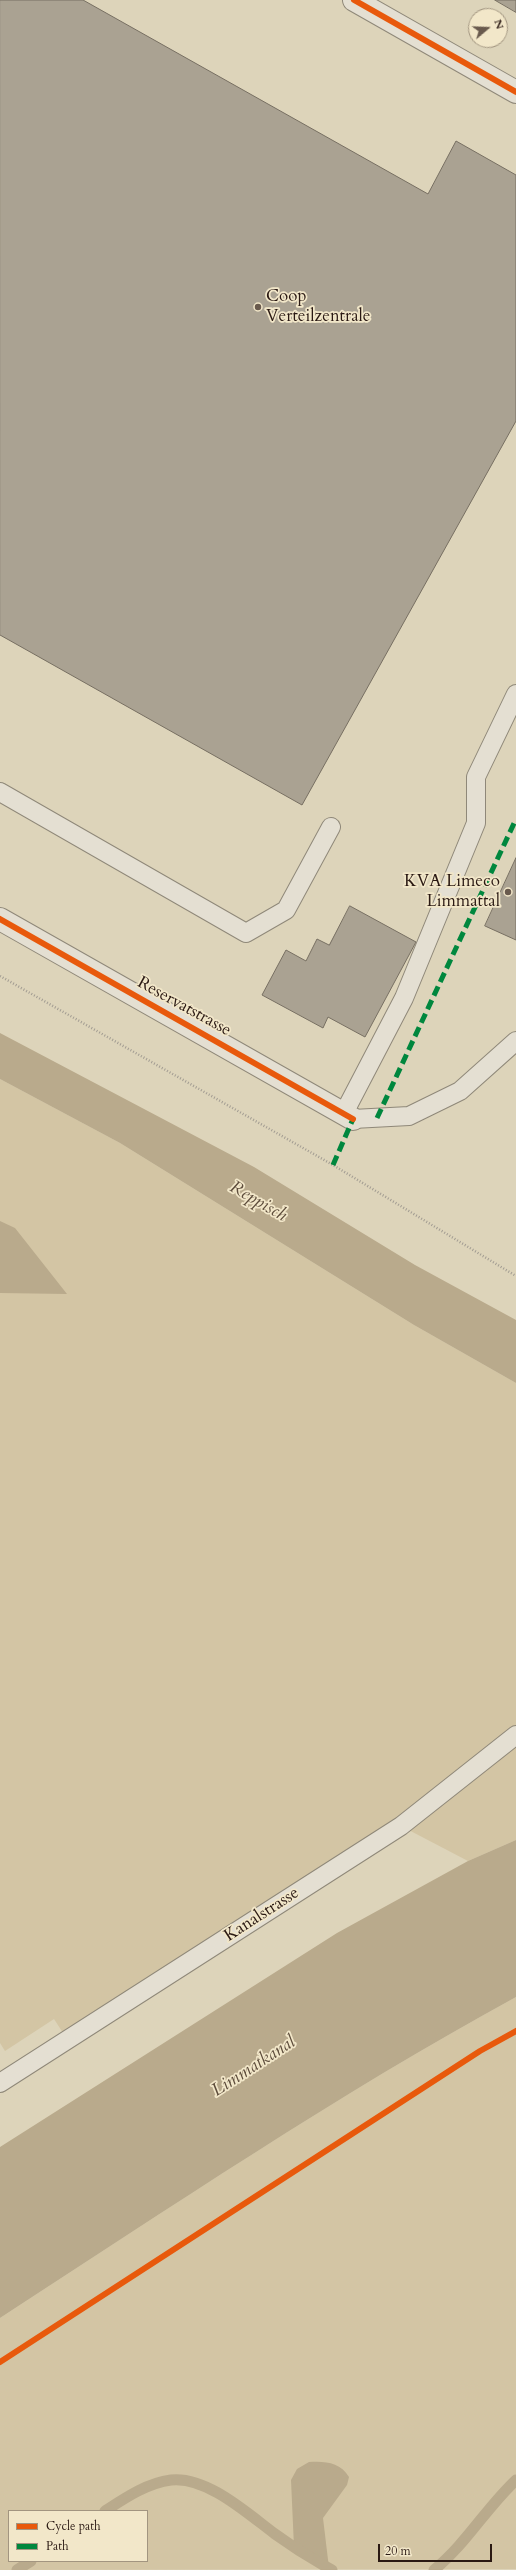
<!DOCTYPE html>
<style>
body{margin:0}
#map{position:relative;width:516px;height:2570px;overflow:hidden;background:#ddd4ba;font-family:Cardo,serif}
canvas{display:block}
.legend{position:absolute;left:8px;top:2510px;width:140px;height:52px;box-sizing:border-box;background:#f2e7c9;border:1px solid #a29580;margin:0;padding:5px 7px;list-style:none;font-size:12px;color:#2a1913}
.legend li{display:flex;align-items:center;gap:8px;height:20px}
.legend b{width:20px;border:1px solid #a29580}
.north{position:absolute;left:468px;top:8px;width:40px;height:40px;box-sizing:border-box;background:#f2e7c9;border:1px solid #a29580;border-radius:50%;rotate:71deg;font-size:11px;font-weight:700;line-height:16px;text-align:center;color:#2a1913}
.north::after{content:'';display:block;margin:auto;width:14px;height:18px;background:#695a4d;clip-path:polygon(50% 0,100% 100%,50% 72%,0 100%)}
.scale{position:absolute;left:378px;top:2544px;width:114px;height:18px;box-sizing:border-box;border:2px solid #2a1913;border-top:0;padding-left:5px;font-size:12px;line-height:14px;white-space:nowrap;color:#2a1913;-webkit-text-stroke:3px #f2e7c9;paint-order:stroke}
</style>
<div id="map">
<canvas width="516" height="2570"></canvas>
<ul class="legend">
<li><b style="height:5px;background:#e8590c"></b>Cycle path</li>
<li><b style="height:5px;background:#00873e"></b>Path</li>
</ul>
<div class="north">N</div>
<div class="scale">20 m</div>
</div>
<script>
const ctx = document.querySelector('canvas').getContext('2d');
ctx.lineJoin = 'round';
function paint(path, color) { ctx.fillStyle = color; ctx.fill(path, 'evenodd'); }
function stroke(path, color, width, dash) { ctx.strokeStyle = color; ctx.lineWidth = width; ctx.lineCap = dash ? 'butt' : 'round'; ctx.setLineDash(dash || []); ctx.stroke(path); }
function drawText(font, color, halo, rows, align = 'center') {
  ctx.font = font + ' Cardo,serif'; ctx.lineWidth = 3.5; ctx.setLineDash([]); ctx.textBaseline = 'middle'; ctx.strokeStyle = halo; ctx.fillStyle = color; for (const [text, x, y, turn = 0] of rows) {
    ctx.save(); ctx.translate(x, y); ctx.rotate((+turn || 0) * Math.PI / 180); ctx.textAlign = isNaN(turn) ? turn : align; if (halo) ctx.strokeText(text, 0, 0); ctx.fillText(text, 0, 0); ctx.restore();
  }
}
paint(new Path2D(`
 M0 1079 120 1143 414 1325 516 1383V1840L468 1861 401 1826 67 2039 54 2019 5 2051 0 2043Z
 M516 1997V2569L0 2570V2318C170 2208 338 2094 516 1997ZM9 2511H147V2561H9Z`), '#d3c5a4');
paint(new Path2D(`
 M0 1033 254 1167 415 1265 516 1320V1383L414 1325 120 1143 0 1079Z
 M0 1221 15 1228 67 1294 0 1293Z
 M516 1840V1997C338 2094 170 2208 0 2318V2147L337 1933 468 1861Z
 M309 2462C325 2461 340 2462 349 2477L347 2485 323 2518 329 2568 294 2547 291 2480 297 2469Z`), '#b9aa8c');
stroke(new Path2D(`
 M105 2511C125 2498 147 2483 171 2480 207 2476 248 2514 275 2534 293 2547 312 2559 332 2570
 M17 2570 31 2561
 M434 2570C466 2544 486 2508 516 2480`), '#b9aa8c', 11);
const building = new Path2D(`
 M0 0H83L428 194 456 141 516 175V421L302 805 0 635Z
 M495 0H516V12Z
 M516 858V940L485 926Z
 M350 906 416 942 365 1037 328 1017 323 1028 262 995 286 950 306 961 317 939 329 945Z`);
paint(building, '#aaa292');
stroke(building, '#776f62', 1);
const service = new Path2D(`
 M0 792 246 933 286 910 331 827
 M344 1113 404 998 476 823V777L516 694
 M353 1119 409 1116 460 1091 516 1041
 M0 2083 401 1826 516 1735`);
const minor = new Path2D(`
 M354 0 516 92
 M0 919 353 1119`);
stroke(service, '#8f8879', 20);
stroke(minor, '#8f8879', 24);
stroke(new Path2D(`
 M0 976 333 1165 516 1276`), '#a29c92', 2.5, [1, 2]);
stroke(service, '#e4dfd2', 18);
stroke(minor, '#e4dfd2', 22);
stroke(new Path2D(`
 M377 1118 516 819
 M333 1165 353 1119`), '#00873e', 5, [10, 5]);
stroke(new Path2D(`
 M354 0 516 92
 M0 919 353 1119
 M0 2362 480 2051 516 2031`), '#e8590c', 6);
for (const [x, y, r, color] of [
 [258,307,4,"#695a4d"],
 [508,892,4,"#695a4d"]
]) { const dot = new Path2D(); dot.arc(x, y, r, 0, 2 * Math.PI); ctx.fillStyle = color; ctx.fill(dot); stroke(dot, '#f2e7c9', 1.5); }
drawText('17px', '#2a1913', '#f2e7c9', [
 ["Coop",266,297],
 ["Verteilzentrale",266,317],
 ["KVA Limeco",500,882,"right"],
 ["Limmattal",500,902,"right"]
], 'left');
drawText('17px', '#2a1913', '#f2e7c9', [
 ["Reservatstrasse",184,1007,29],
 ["Kanalstrasse",262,1915,-33]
]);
drawText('italic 18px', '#5d4c3b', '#f2e7c9', [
 ["Reppisch",258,1202,30],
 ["Limmatkanal",254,2067,-33]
]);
</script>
